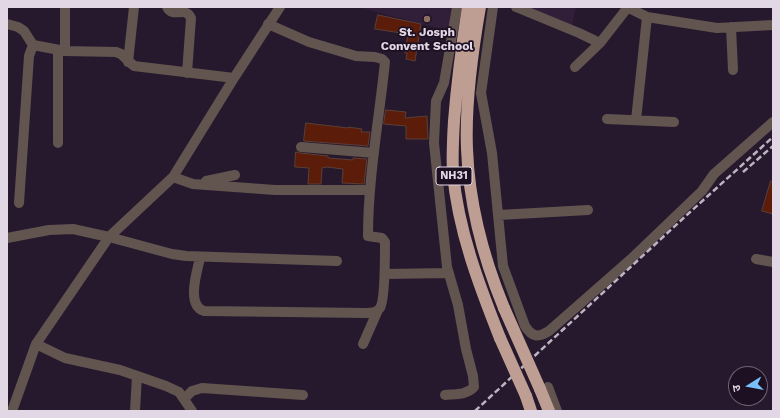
<!DOCTYPE html>
<meta charset="utf-8">
<style>
body{margin:0}
#map{position:relative;width:780px;height:418px;overflow:hidden;background:#27192d;font-family:"Work Sans","Noto Sans Devanagari",sans-serif}
canvas{display:block}
.frame{position:absolute;inset:0;border:8px solid #e1d7e5;pointer-events:none}
.north{position:absolute;left:728px;top:366px;width:40px;height:40px;box-sizing:border-box;background:#1e1023;border:1px solid #6c6071;border-radius:50%;rotate:259deg;font-size:11px;font-weight:700;line-height:16px;text-align:center;color:#e1d7e5}
.north::after{content:'';display:block;margin:auto;width:14px;height:18px;background:#79bff8;clip-path:polygon(50% 0,100% 100%,50% 72%,0 100%)}
</style>
<div id="map">
<canvas width="780" height="418"></canvas>
<div class="frame"></div>
<div class="north">उ</div>
</div>
<script>
const ctx = document.querySelector('canvas').getContext('2d');
ctx.lineJoin = 'round';
function paint(path, color) { ctx.fillStyle = color; ctx.fill(path, 'evenodd'); }
function stroke(path, color, width, dash) { ctx.strokeStyle = color; ctx.lineWidth = width; ctx.lineCap = dash ? 'butt' : 'round'; ctx.setLineDash(dash || []); ctx.stroke(path); }
function drawText(font, color, halo, rows, align = 'center') {
  ctx.font = font + ' "Work Sans",sans-serif'; ctx.lineWidth = 3.5; ctx.setLineDash([]); ctx.textBaseline = 'middle'; ctx.strokeStyle = halo; ctx.fillStyle = color; for (const [text, x, y, turn = 0] of rows) {
    ctx.save(); ctx.translate(x, y); ctx.rotate((+turn || 0) * Math.PI / 180); ctx.textAlign = isNaN(turn) ? turn : align; if (halo) ctx.strokeText(text, 0, 0); ctx.fillText(text, 0, 0); ctx.restore();
  }
}
paint(new Path2D(`
 M357 7H454L449 31Z
 M516 7H576L572 26Z`), '#311e38');
const building = new Path2D(`
 M378 15 421 24 415 61 406 59 407 53H405L408 34 375 29Z
 M386 110 406 112 405 118 427 116 428 139H406V126L384 124Z
 M306 123 348 128V127L362 129 361 132H370L368 146 304 141Z
 M296 152 300 153 328 156V158L353 160V158L367 159 364 184 342 183 343 169 327 167 322 168 321 184H308L309 168 295 167Z
 M771 181 773 182V214L762 211Z`);
paint(building, '#5b1d0a');
stroke(building, '#5b3f37', 1);
stroke(new Path2D(`
 M167 7C173 19 185 5 191 18L187 73
 M493 7 481 93 492 153 503 266 525 326C532 337 538 338 549 331L631 259 702 191 714 174 773 122
 M516 7 579 33 600 43
 M627 7 647 17 717 28 773 25
 M7 24 18 27 24 31 33 45 65 51 116 52 121 54 134 66 234 78
 M731 27 733 70
 M65 51V7
 M128 62 134 7
 M575 67 600 43 628 7
 M607 119 674 122
 M636 120 647 17
 M58 143V50
 M301 147 374 153
 M173 177 193 184 275 190H370
 M206 181 235 175
 M19 203 29 56 33 45
 M499 215 588 210
 M7 238 49 230 73 229 109 237 172 254 186 256 337 261
 M200 258C197 272 186 305 204 311L366 313C371 313 376 313 380 308 385 301 385 254 385 242L382 238 368 236C368 178 379 120 385 62L382 59 375 57 356 56 309 42 268 24
 M756 259 773 262
 M385 274 449 273
 M36 344 65 358 120 370 166 386 179 392 192 411
 M363 344 378 310
 M548 387 557 411
 M445 395C455 394 467 395 474 387L473 376 466 349 458 305 447 267 434 143 436 101 444 83 457 7
 M184 399 192 391 202 388 303 395
 M12 411 36 344 109 237 173 177 234 78 280 7
 M135 411 137 376`), '#62544f', 10);
stroke(new Path2D(`
 M468 7C462 45 457 83 454 121 453 138 452 156 453 173 458 230 479 285 500 338
 M480 7C472 53 465 102 467 149 469 204 483 257 504 308
 M540 389 549 411
 M526 396 531 411`), '#be9e92', 12);
stroke(new Path2D(`
 M743 172 773 146
 M475 411 689 213 773 137`), '#bdb3c2', 2.5, [6, 3]);
stroke(new Path2D(`
 M504 308 540 389
 M500 338 526 396`), '#be9e92', 12);
for (const [x, y, r, color] of [
 [427,19,4,"#8d6e63"]
]) { const dot = new Path2D(); dot.arc(x, y, r, 0, 2 * Math.PI); ctx.fillStyle = color; ctx.fill(dot); stroke(dot, '#1e1023', 1.5); }
for (const [x, y, w] of [
 [454,176,36]
]) { const box = new Path2D(); box.roundRect(x - w / 2, y - 9, w, 18, 3); ctx.fillStyle = '#1e1023'; ctx.fill(box); stroke(box, '#e1d7e5', 1); }
drawText('bold 11px', '#e1d7e5', null, [
 ["NH31",454,176]
]);
drawText('bold 12px', '#e1d7e5', '#1e1023', [
 ["St. Josph",427,32],
 ["Convent School",427,46]
]);
</script>
